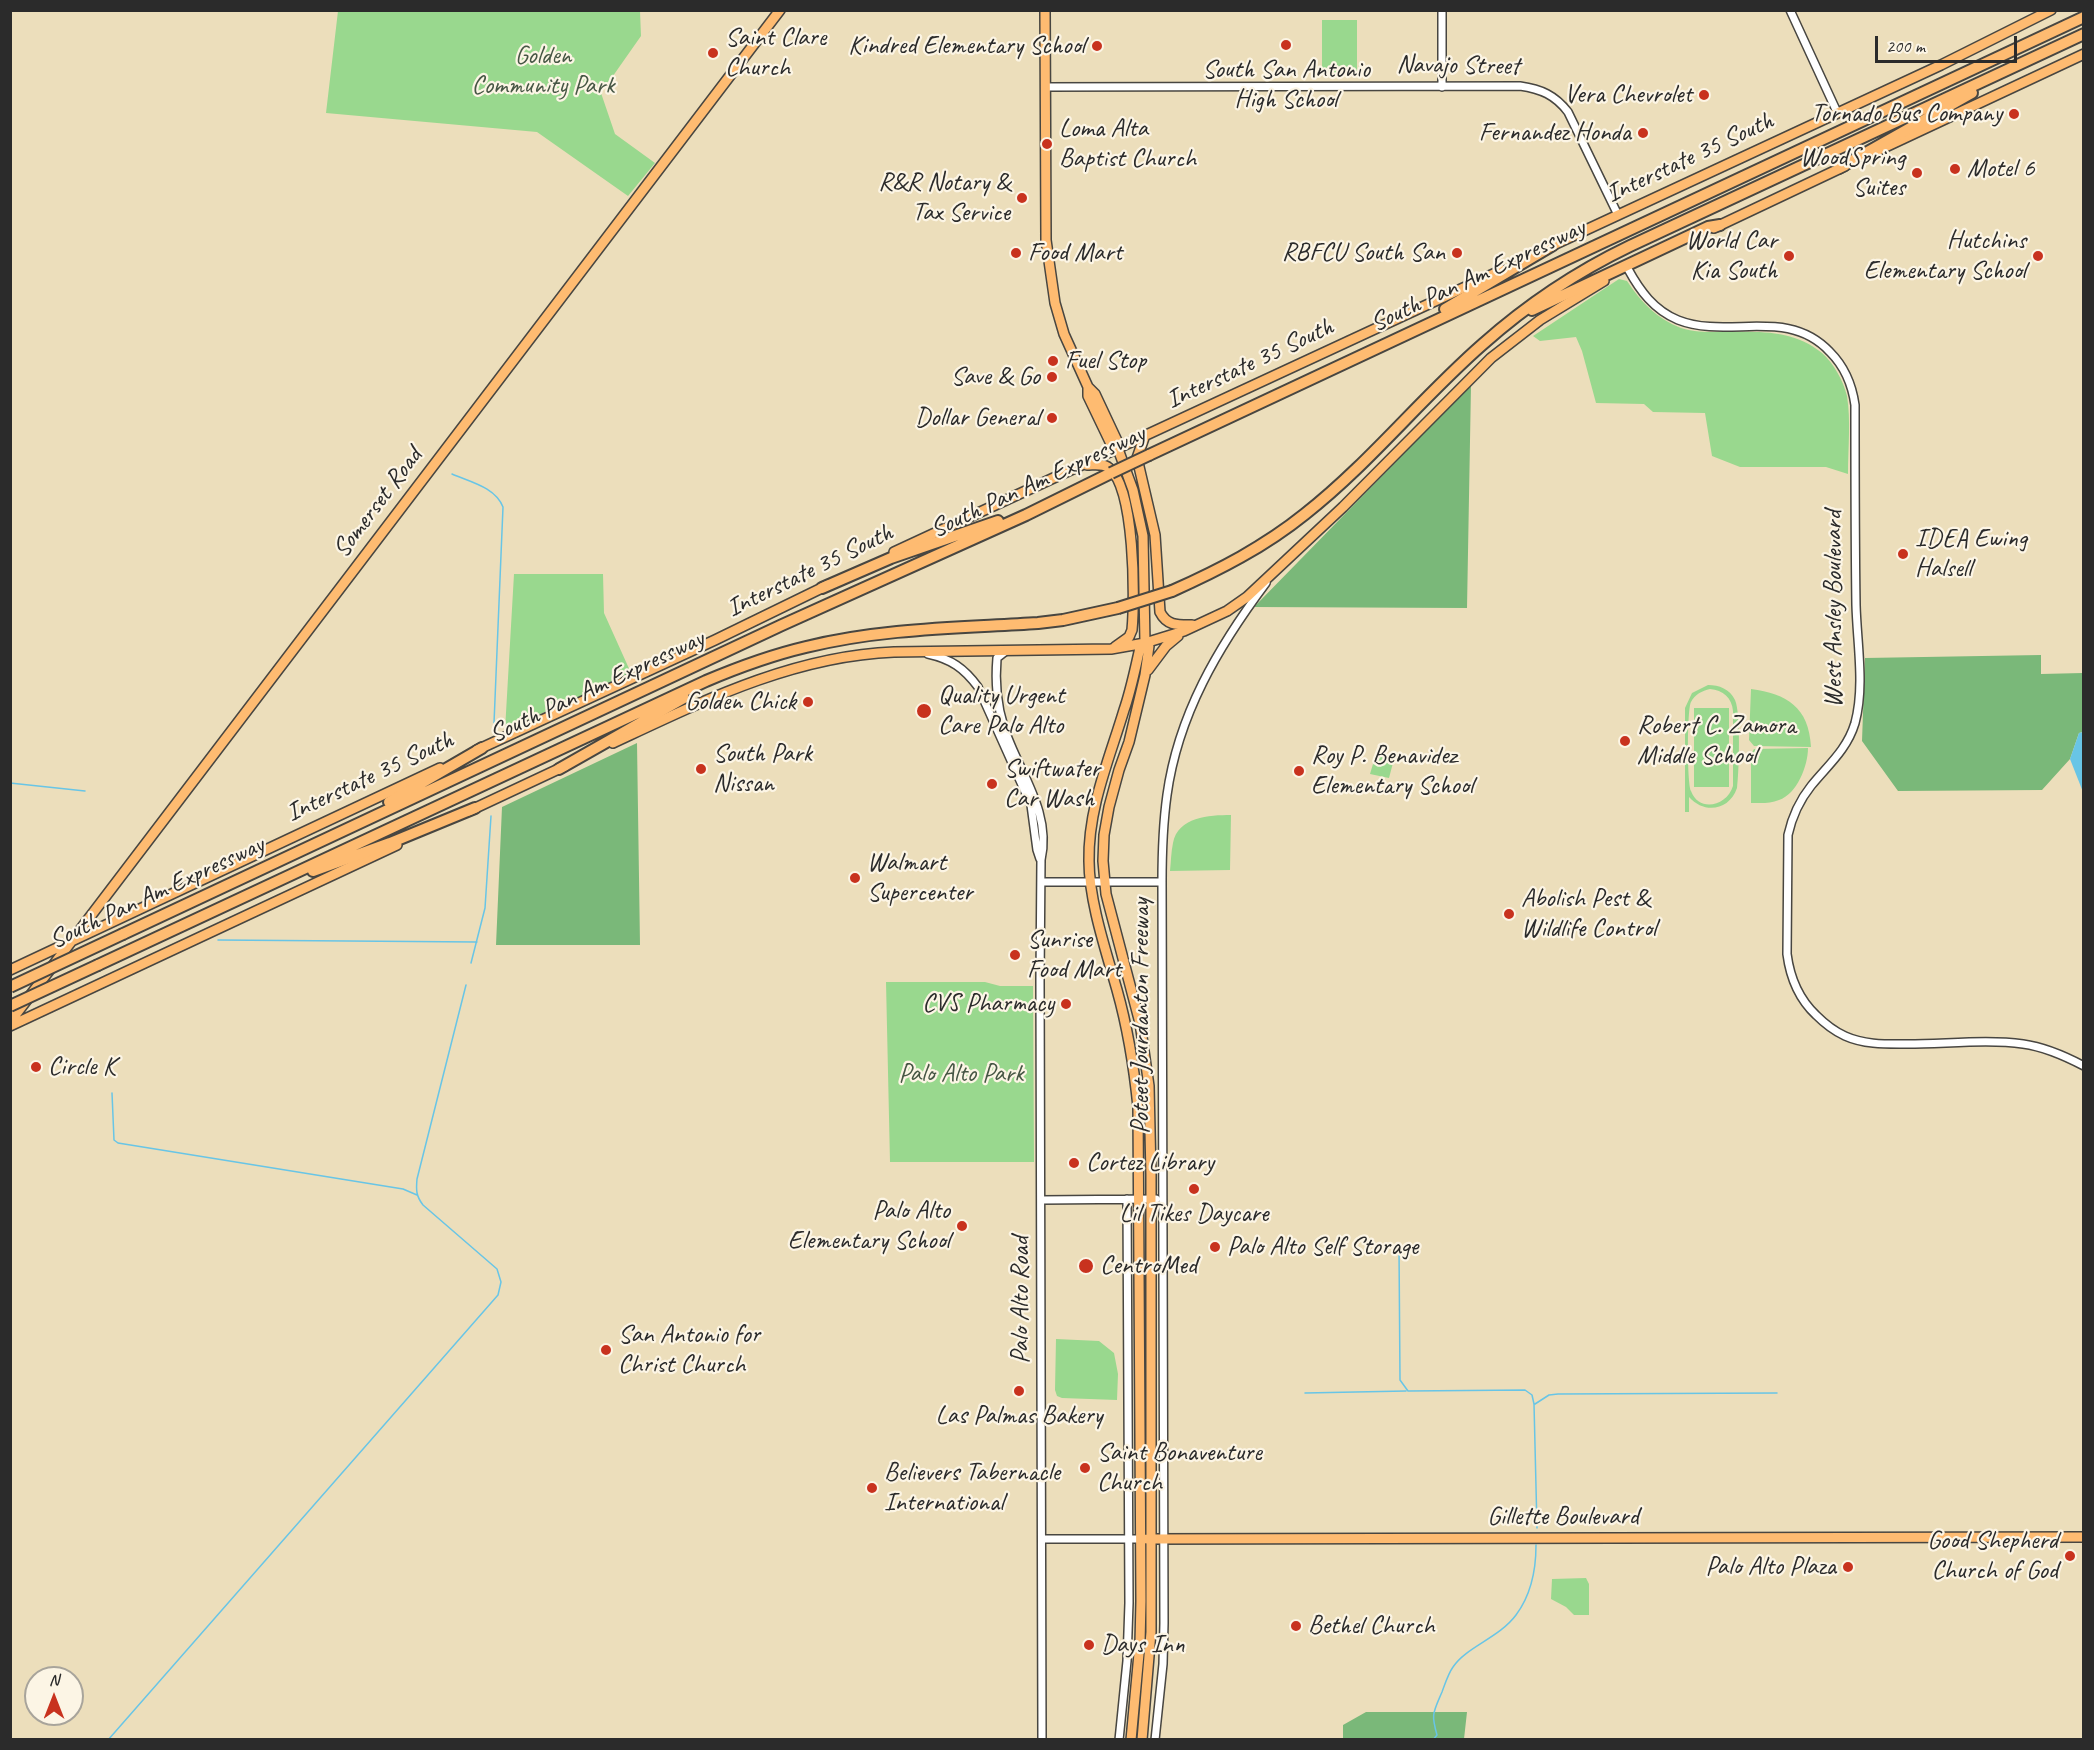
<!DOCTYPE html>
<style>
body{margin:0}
#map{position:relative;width:2094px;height:1750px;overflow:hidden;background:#ecdebb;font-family:Caveat,sans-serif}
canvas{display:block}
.frame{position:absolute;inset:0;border:12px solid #2b2b2b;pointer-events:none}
.north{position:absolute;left:24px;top:1666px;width:60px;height:60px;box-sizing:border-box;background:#fcf5e5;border:2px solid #a8a49b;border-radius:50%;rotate:0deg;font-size:16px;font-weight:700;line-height:24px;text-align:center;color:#2b2b2b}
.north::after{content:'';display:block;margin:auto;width:21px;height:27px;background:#c8321e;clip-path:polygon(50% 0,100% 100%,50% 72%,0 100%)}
.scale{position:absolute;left:1875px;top:36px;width:142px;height:27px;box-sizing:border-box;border:3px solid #2b2b2b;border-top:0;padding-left:8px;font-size:18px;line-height:21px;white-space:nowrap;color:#2b2b2b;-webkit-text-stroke:4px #fcf5e5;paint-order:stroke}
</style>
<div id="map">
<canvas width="2094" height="1750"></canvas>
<div class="frame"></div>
<div class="north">N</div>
<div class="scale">200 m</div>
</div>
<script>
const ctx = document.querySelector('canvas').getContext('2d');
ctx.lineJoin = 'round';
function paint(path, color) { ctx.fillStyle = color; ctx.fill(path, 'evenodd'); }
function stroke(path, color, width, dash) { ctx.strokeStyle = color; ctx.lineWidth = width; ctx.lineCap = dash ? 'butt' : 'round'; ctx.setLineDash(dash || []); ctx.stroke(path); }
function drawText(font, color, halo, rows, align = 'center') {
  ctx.font = font + ' Caveat,sans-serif'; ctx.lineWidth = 4.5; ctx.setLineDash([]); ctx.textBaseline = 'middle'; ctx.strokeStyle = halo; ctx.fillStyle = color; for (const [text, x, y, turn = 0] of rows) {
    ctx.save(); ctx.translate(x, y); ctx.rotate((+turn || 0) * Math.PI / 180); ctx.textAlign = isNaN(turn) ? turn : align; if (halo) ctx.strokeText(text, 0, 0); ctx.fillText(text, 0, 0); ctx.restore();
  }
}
paint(new Path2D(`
 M338 11H640L641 36 601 93 615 134 655 163 628 196 537 132 326 113Z
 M1322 20H1357V73H1322Z
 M1619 279 1627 281C1641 302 1657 319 1681 328 1693 332 1705 332 1717 332 1754 332 1792 328 1822 353 1834 364 1843 380 1847 396 1851 421 1848 448 1848 474L1826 467H1740L1712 456 1705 413 1653 412 1644 404 1596 403 1582 351 1576 337 1540 341 1533 336Z
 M514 574H603L604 613 631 673 505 730Z
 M1708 685C1719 685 1730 689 1735 700 1741 713 1739 773 1737 788 1729 811 1704 814 1689 797V812H1685V708L1692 693ZM1710 689C1723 690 1732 698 1733 711V786C1727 806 1699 813 1691 791 1687 782 1687 709 1691 702 1695 694 1702 691 1710 689Z
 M1751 689C1787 694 1809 707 1811 747L1754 746 1749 740Z
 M1694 708H1729V787H1694Z
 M1808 748C1808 766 1797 794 1779 800 1770 804 1760 803 1751 803V754L1754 749Z
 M1376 754 1394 759 1389 778 1370 774Z
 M1231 815 1230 870 1170 871C1171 862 1171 852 1173 843 1178 817 1209 815 1231 815Z
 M886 982H985L1000 986H1033L1034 1162H890Z
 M1056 1339 1099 1341 1114 1353 1118 1374 1117 1400 1062 1398 1057 1396 1055 1390Z
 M1586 1578 1589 1584V1615H1574L1566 1607 1551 1599 1552 1579Z`), '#99d88e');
paint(new Path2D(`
 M1471 385 1467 608 1254 607Z
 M2041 655V674L2083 673V732L2079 733 2070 759 2042 790 1898 791 1862 741 1865 658Z
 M637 743 640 945H496L502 807Z
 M1366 1712H1467L1464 1739H1343V1725Z`), '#7ab879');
paint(new Path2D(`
 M2083 732H2084L2083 792 2070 759 2079 733Z`), '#68c5e6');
stroke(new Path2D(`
 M452 474C470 482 495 487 503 507L494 723
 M10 783 85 791
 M218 940 477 942
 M471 963 485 908 491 816
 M112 1093 114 1140 118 1143 403 1189 417 1195
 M1399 1248 1400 1380 1408 1391 1525 1390 1532 1395 1534 1404 1537 1528
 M1305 1393 1406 1391
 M1535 1404 1549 1395 1558 1394 1777 1393
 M108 1740 498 1295 501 1282 497 1269 423 1205C416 1196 416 1190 417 1179L466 985
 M1433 1740 1437 1735C1431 1714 1433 1713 1442 1692 1445 1684 1448 1674 1453 1667 1466 1647 1499 1638 1516 1615 1531 1595 1536 1569 1536 1545`), '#68c5e6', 1.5);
const minor = new Path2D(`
 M1442 10V87
 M1790 10 1837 112
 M1045 87 1520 86C1541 89 1555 95 1568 112L1618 215
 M1628 269C1640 291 1654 310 1678 320 1729 340 1787 306 1830 352 1845 367 1852 384 1855 405 1855 472 1855 539 1856 605 1857 643 1865 686 1855 723 1847 750 1827 766 1811 786 1799 801 1792 817 1788 835L1787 954C1790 977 1798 998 1816 1015 1824 1023 1834 1031 1845 1036 1865 1045 1887 1044 1908 1044 1945 1044 1988 1039 2023 1044 2045 1047 2065 1056 2084 1066
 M1006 651 997 658C995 681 997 705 1004 727 1018 771 1052 811 1041 860L1040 979 1042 1740
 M928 654C951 659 964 668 978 687L1031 805 1037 850 1040 859
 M1041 882H1162
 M1041 1200 1156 1199
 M1042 1539H1140
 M1119 1740 1127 1661 1129 1603 1127 1199
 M1155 1740 1163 1664 1164 1623 1162 882C1162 853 1163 824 1167 795 1178 715 1218 647 1266 583`);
const major = new Path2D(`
 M1045 10 1046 240 1055 303 1064 334 1088 387 1095 394 1118 443V449L1133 490 1143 536 1145 643 1149 646 1145 675 1129 742 1119 770 1109 807 1104 835 1103 861 1106 894 1140 1023 1149 1086 1151 1175V1632L1142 1740
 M1879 150 2084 54
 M1714 228 1845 166
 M1547 248 1941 65 2051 10
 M1088 387V396L1112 446 1118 449
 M1144 438 1137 458 1155 535 1160 612C1167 626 1178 625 1192 625
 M1087 465C1094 465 1103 463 1109 468 1135 488 1135 598 1132 630L1129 637 1115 647
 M894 552 1502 270
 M1148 670 1166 646 1178 636
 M613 743C703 701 793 656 894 652L1111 649 1145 643 1184 631 1227 611 1247 597 1343 507 1491 358 1540 320 1604 281
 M477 750 715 640 828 585
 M469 811 565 766
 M10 970 440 768
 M10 1022 780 10
 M10 1026 397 845
 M1147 1539 2084 1537
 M1131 1740 1140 1643 1141 1601 1138 1107C1134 1067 1128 1029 1117 990 1106 951 1089 901 1089 861 1088 808 1109 760 1124 710 1131 690 1135 669 1140 648L1145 643`);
const highway = new Path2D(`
 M1839 168 1972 93
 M1445 309 1553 245
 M1532 310 1708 227 1720 225
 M1149 455 2084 17
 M822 588 891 558 998 521
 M1172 591C1219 570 1264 547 1305 514 1370 463 1421 398 1483 344 1528 304 1576 272 1630 246L2084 34
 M559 769 684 698
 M389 802 482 748
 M313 871 390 843 475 808
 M123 934 782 625 1026 515 1111 473
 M98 965 706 681C739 667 772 655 806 647 882 628 961 628 1038 623L1063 620 1118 608`);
stroke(minor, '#484641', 10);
stroke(major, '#484641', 12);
stroke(highway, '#484641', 14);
stroke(minor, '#fff', 7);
stroke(major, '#febb71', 9);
stroke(highway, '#febb71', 10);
const highwayBridge = new Path2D(`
 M1111 473 1149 455
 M1118 608 1172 591
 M10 987 123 934
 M10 1006 98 965`);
stroke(highwayBridge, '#484641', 14, []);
stroke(highwayBridge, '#febb71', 10);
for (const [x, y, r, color] of [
 [1286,45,6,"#c8321e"],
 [1097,46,6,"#c8321e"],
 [713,53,6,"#c8321e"],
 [1704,95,6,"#c8321e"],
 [2014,114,6,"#c8321e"],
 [1643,133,6,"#c8321e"],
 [1047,144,6,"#c8321e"],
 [1955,169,6,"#c8321e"],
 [1917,173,6,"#c8321e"],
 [1022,198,6,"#c8321e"],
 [1016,253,6,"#c8321e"],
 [1457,253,6,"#c8321e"],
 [1789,256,6,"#c8321e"],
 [2038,256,6,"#c8321e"],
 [1053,361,6,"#c8321e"],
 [1052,377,6,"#c8321e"],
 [1052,418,6,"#c8321e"],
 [1903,554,6,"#c8321e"],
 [808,702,6,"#c8321e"],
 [924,711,8,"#c8321e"],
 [1625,741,6,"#c8321e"],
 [701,769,6,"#c8321e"],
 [1299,771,6,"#c8321e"],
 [992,784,6,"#c8321e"],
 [855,878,6,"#c8321e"],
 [1509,914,6,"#c8321e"],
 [1015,955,6,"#c8321e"],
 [1066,1004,6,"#c8321e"],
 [36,1067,6,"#c8321e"],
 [1074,1163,6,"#c8321e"],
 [1194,1189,6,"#c8321e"],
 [962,1226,6,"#c8321e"],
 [1215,1247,6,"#c8321e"],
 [1086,1266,8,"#c8321e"],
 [606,1350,6,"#c8321e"],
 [1019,1391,6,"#c8321e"],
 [1085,1468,6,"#c8321e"],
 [872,1488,6,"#c8321e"],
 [2070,1556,6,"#c8321e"],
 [1848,1567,6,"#c8321e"],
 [1296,1626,6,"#c8321e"],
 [1089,1645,6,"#c8321e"]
]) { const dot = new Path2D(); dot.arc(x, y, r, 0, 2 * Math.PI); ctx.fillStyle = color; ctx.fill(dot); stroke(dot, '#fcf5e5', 2); }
drawText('26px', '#2b2b2b', '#fcf5e5', [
 ["Saint Clare",725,38],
 ["Church",725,68],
 ["Kindred Elementary School",1085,46,"right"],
 ["South San Antonio",1286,70,"center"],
 ["High School",1286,100,"center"],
 ["Vera Chevrolet",1692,95,"right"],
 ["Tornado Bus Company",2002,114,"right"],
 ["Loma Alta",1059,129],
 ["Baptist Church",1059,159],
 ["Fernandez Honda",1631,133,"right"],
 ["WoodSpring",1905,158,"right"],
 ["Suites",1905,188,"right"],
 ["Motel 6",1967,169],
 ["R&R Notary &",1010,183,"right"],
 ["Tax Service",1010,213,"right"],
 ["World Car",1777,241,"right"],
 ["Kia South",1777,271,"right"],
 ["Hutchins",2026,241,"right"],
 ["Elementary School",2026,271,"right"],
 ["Food Mart",1028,253],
 ["RBFCU South San",1445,253,"right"],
 ["Fuel Stop",1065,361],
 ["Save & Go",1040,377,"right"],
 ["Dollar General",1040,418,"right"],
 ["IDEA Ewing",1915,539],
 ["Halsell",1915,569],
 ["Quality Urgent",938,696],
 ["Care Palo Alto",938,726],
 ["Golden Chick",796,702,"right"],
 ["Robert C. Zamora",1637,726],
 ["Middle School",1637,756],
 ["South Park",713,754],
 ["Nissan",713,784],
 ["Roy P. Benavidez",1311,756],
 ["Elementary School",1311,786],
 ["Swiftwater",1004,769],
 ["Car Wash",1004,799],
 ["Walmart",867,863],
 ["Supercenter",867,893],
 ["Abolish Pest &",1521,899],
 ["Wildlife Control",1521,929],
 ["Sunrise",1027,940],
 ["Food Mart",1027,970],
 ["CVS Pharmacy",1054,1004,"right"],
 ["Circle K",48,1067],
 ["Cortez Library",1086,1163],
 ["Palo Alto",950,1211,"right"],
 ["Elementary School",950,1241,"right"],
 ["Lil Tikes Daycare",1194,1214,"center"],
 ["Palo Alto Self Storage",1227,1247],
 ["CentroMed",1100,1266],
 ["San Antonio for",618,1335],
 ["Christ Church",618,1365],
 ["Las Palmas Bakery",1019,1416,"center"],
 ["Saint Bonaventure",1097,1453],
 ["Church",1097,1483],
 ["Believers Tabernacle",884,1473],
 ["International",884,1503],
 ["Good Shepherd",2058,1541,"right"],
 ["Church of God",2058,1571,"right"],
 ["Palo Alto Plaza",1836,1567,"right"],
 ["Bethel Church",1308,1626],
 ["Days Inn",1101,1645]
], 'left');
drawText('26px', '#465644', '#fcf5e5', [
 ["Golden",543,56],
 ["Community Park",543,86],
 ["Palo Alto Park",961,1074]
]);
drawText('26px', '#2b2b2b', '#fcf5e5', [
 ["Navajo Street",1458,66,1],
 ["Interstate 35 South",1690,158,-25],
 ["South Pan Am Expressway",1478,276,-25],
 ["Interstate 35 South",1250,364,-25],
 ["South Pan Am Expressway",1038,482,-25],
 ["Somerset Road",378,503,-53],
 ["Interstate 35 South",810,571,-26],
 ["West Ansley Boulevard",1834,609,-90],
 ["South Pan Am Expressway",597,687,-25],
 ["Interstate 35 South",370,777,-25],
 ["South Pan Am Expressway",157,893,-25],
 ["Poteet Jourdanton Freeway",1141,1016,-90],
 ["Palo Alto Road",1021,1300,-90],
 ["Gillette Boulevard",1563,1517]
]);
</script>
